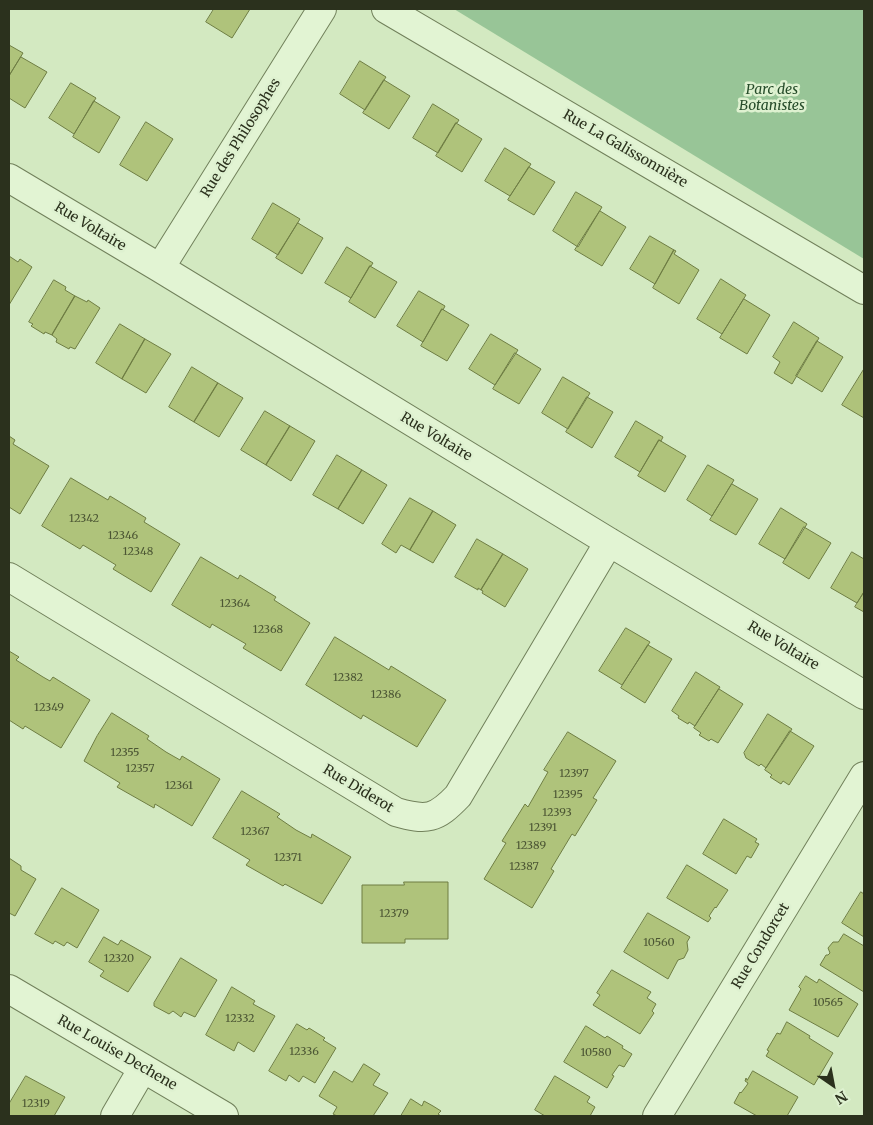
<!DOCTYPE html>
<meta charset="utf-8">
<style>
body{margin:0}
#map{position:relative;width:873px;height:1125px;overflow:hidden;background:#d3e9c1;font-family:Merriweather,serif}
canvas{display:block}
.frame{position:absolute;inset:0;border:10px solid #2b311d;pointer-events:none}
.north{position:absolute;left:808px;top:1060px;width:50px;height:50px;-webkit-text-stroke:4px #def1d0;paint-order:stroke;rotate:147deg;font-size:14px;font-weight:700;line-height:20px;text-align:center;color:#2b311d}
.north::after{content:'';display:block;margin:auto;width:18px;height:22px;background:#2b311d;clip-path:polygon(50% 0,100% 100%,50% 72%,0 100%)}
</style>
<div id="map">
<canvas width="873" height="1125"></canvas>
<div class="frame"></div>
<div class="north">N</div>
</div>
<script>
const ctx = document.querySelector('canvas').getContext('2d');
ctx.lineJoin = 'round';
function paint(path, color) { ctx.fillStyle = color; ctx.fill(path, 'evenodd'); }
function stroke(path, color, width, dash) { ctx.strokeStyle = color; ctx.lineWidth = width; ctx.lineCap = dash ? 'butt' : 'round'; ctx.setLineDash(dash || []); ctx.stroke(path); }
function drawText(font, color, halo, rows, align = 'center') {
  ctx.font = font + ' Merriweather,serif'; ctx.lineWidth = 5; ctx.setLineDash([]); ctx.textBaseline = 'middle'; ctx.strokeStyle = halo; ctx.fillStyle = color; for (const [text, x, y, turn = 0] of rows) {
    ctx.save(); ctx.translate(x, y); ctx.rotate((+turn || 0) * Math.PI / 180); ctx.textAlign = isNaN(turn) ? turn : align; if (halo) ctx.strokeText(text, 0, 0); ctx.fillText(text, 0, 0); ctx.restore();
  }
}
paint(new Path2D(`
 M454 9H864V259Z`), '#98c597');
const building = new Path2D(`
 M214 9H250L232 38 206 22Z
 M9 45 23 53 9 76Z
 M21 57 47 72 25 108 9 98V76Z
 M360 61 386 77 365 110 340 94Z
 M384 80 410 96 389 129 363 113Z
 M71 83 96 98 74 134 49 118Z
 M94 101 120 117 99 153 73 137Z
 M433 104 459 120 457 123H456L438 153 413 138Z
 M146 122 173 139 147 181 120 165Z
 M456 123 482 139 462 172 436 156Z
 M505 148 531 164 510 196 485 181Z
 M529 167 555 182 534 215 508 200Z
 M576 192 602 207 578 247 553 231Z
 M273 203 300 219 278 255 252 239Z
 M600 211 626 227 602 266 575 250Z
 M298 223 323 238 302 274 276 258Z
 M650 236 674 250 655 284 630 269Z
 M347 247 373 263 371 266H370L351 298 325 283Z
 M674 250 676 251 674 254 699 270 679 304 653 288Z
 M9 256 18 262 20 259 32 267 9 305Z
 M370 266 397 282 375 318 349 302Z
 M721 279 746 295 722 334 697 319Z
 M54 280 66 287 65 290 75 296 52 335 45 332 44 334 31 326 33 324 29 322Z
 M419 291 445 306 443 310 442 309 423 342 397 326Z
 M75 296 87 302 88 300 100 308 75 349 70 347 69 349 56 342 57 339 52 335Z
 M744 299 770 315 747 354 720 338Z
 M442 309 469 325 447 361 421 346Z
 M794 322 819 338 792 384 774 373 780 362 773 357Z
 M120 324 145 339 122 379 96 363Z
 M491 334 518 350 495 385 469 369Z
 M145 339 171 354 146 393 122 379Z
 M817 341 843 357 822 392 796 376Z
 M515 353 541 369 519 404 493 389Z
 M192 367 218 383 194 422 169 407Z
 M864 369V418L842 405Z
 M563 377 590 393 568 429 542 413Z
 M218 383 243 398 219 437 194 422Z
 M587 397 613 412 592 448 566 432Z
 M265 411 290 426 266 465 241 450Z
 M636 421 663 437 661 441 659 440 640 472 615 457Z
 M290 426 315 441 291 481 266 465Z
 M9 436 15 440 13 444 49 466 20 514 9 507Z
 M659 440 686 456 665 492 638 476Z
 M337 455 362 470 338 509 313 495Z
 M708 465 734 480 712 516 687 500Z
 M362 470 387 485 363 524 338 509Z
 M71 478 108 500 110 496 146 518 144 522 180 544 151 592 113 569 116 565 83 545 80 549 42 526Z
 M732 484 758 499 736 535 710 520Z
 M410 498 433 511 410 550 401 545 396 553 382 544Z
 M781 508 807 524 785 559 759 544Z
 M433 511 456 525 433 563 410 550Z
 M804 527 831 543 809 579 783 563Z
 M477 539 503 554 481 590 478 588V590L455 577Z
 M852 552 864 559V592L857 603 831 588Z
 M503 554 528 569 505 607 482 593 483 591 481 590Z
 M201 557 238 579 240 575 276 597 274 600 310 623 281 671 243 648 246 644 212 624 210 628 172 605Z
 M864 592V612L855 607Z
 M626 628 650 642 622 685 599 671Z
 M335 637 389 670 391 666 446 700 417 747 363 715 361 719 306 685Z
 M648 645 672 659 645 703 621 688Z
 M9 651 19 657 16 660 43 677 50 681 53 677 90 700 61 748 25 726 23 729 9 720Z
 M696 672 720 687 695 726 689 722 688 724 678 718 679 716 672 711Z
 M719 689 743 704 718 743 711 739 709 741 699 735 701 733 694 728Z
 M112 713 149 736 147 739 166 752 180 760 182 756 220 779 192 826 155 804 154 808 117 787 120 783 84 761 97 736Z
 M768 714 792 729 766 768 761 764 759 766 746 758 744 753Z
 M790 731 814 746 789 785 783 781 781 784 770 777 772 775 765 770Z
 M568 732 616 761 593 798 597 800 575 836 572 834 551 869 554 871 532 908 484 879 506 843 502 841 525 804 528 807 548 772 544 770Z
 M242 791 280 814 277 817 296 830 311 838 312 834 351 857 322 904 285 884 283 886 246 865 250 860 213 838Z
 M724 819 757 839 755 842 759 844 751 858 747 856 736 874 703 854Z
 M9 858 21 866V870L36 879 15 916 9 913Z
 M687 865 728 890 716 908 715 907 709 916 711 918 708 922 667 898Z
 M404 882H448V939H405V943H362V885H404Z
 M62 888 99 910 77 948 67 942 64 946 55 941 53 944 35 934Z
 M861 892 864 894V937L842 923Z
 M648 913 690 937 687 942 688 950 684 958 678 960 668 979 624 952Z
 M844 934 864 946V992L820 965 826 955H828L830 953 828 948 833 942H838Z
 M104 937 118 945 121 940 151 957 128 992 100 976 104 971 89 962Z
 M181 958 217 980 195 1017 184 1012 181 1017 173 1011 169 1014 154 1006V1003Z
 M612 970 651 992 647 998 656 1004 652 1011 654 1013 640 1034 593 1005 600 995 597 993Z
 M806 976 817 983 819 979 858 1004 838 1037 789 1010 801 989 799 987Z
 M232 987 255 1001 253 1004 275 1016 254 1052 238 1042 234 1051 206 1035Z
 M787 1022 810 1036 809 1038 833 1053 814 1085 766 1056 769 1051 767 1050 777 1033 780 1034Z
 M297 1024 307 1030 309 1028 325 1038 323 1040 336 1048 315 1083 303 1076 299 1082 289 1075 286 1081 269 1071Z
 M586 1026 605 1038 607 1036 623 1046 622 1048 632 1054 624 1067 619 1065 612 1075 614 1076 607 1088 564 1062Z
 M364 1064 380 1074 373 1085 388 1093 373 1116H337L333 1114 337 1107 319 1096 334 1071 352 1082Z
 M753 1071 798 1097 787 1116H757L734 1103 740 1092 741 1093 747 1085 748 1083 745 1081 746 1078 747 1080Z
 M26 1076 65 1097 54 1116H9V1104Z
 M555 1076 590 1097 587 1102 595 1107 590 1116H545L535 1110Z
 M411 1099 422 1106 424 1101 433 1106 441 1111 438 1114 441 1116H401Z`);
paint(building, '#afc37b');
stroke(building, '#6e7d43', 1);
const street = new Path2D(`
 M386 9 864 290
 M9 178 160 268 609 542 864 695
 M160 268 322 9
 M9 577 396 812C427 821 436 819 458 796L609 542
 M9 989 224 1116
 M115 1116 143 1068
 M657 1116 864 776`);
stroke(street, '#71805b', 30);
stroke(street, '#e2f4d3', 28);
drawText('11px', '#4c5634', null, [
 ["12342",84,519],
 ["12346",123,536],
 ["12348",138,552],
 ["12364",235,604],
 ["12368",268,630],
 ["12382",348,678],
 ["12386",386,695],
 ["12349",49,708],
 ["12355",125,753],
 ["12357",140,769],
 ["12397",574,774],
 ["12361",179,786],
 ["12395",568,795],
 ["12393",557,813],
 ["12391",543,828],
 ["12367",255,832],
 ["12389",531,846],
 ["12371",288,858],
 ["12387",524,867],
 ["12379",394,914],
 ["10560",659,943],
 ["12320",119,959],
 ["10565",828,1003],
 ["12332",240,1019],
 ["12336",304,1052],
 ["10580",596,1053],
 ["12319",36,1104]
]);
drawText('italic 14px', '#264c2a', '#def1d0', [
 ["Parc des",772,90],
 ["Botanistes",772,106]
]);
drawText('14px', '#2b311d', '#def1d0', [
 ["Rue des Philosophes",241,138,-58],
 ["Rue La Galissonnière",625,149,30],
 ["Rue Voltaire",90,227,31],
 ["Rue Voltaire",436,437,31],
 ["Rue Voltaire",783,646,31],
 ["Rue Diderot",358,789,31],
 ["Rue Condorcet",761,946,-59],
 ["Rue Louise Dechene",117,1053,30]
]);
</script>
